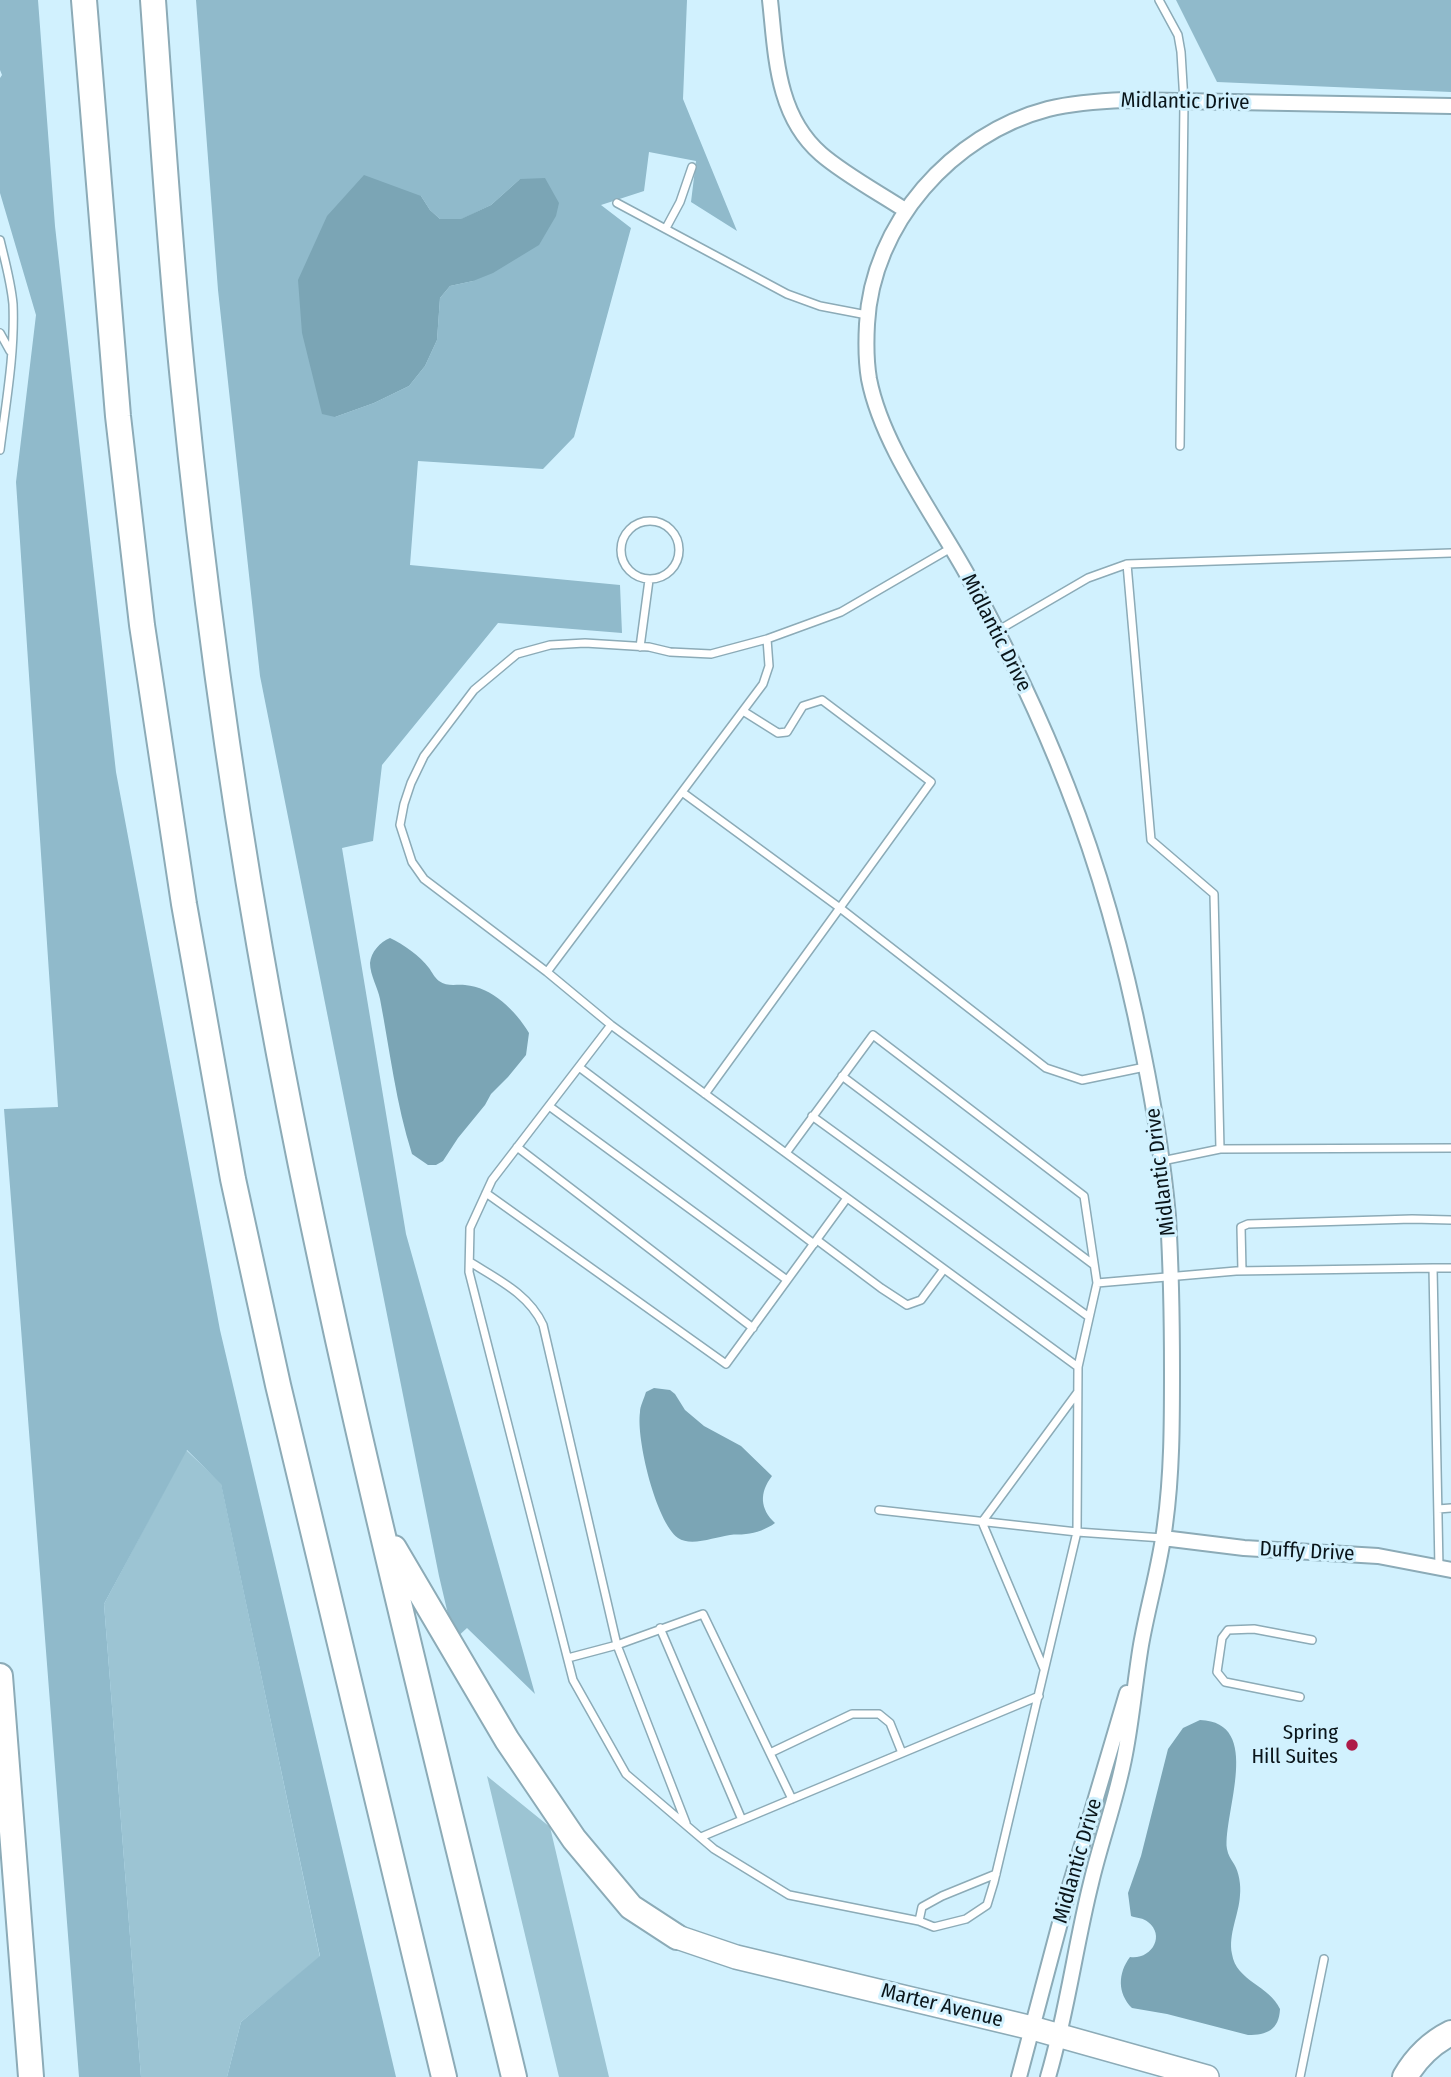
<!DOCTYPE html>
<style>
body{margin:0}
canvas{display:block;background:#d1f1fe}
</style>
<canvas width="1451" height="2077"></canvas>
<script>
const ctx = document.querySelector('canvas').getContext('2d');
ctx.lineJoin = 'round';
function paint(path, color) { ctx.fillStyle = color; ctx.fill(path, 'evenodd'); }
function stroke(path, color, width, dash) { ctx.strokeStyle = color; ctx.lineWidth = width; ctx.lineCap = dash ? 'butt' : 'round'; ctx.setLineDash(dash || []); ctx.stroke(path); }
function drawText(font, color, halo, rows, align = 'center') {
  ctx.font = font + ' "Fira Sans Condensed",sans-serif'; ctx.lineWidth = 6; ctx.setLineDash([]); ctx.textBaseline = 'middle'; ctx.strokeStyle = halo; ctx.fillStyle = color; for (const [text, x, y, turn = 0] of rows) {
    ctx.save(); ctx.translate(x, y); ctx.rotate((+turn || 0) * Math.PI / 180); ctx.textAlign = isNaN(turn) ? turn : align; if (halo) ctx.strokeText(text, 0, 0); ctx.fillText(text, 0, 0); ctx.restore();
  }
}
paint(new Path2D(`
 M186 1450 221 1483 320 1957 241 2022 227 2077H141L104 1604Z
 M487 1776 550 1827 609 2077H559Z`), '#9cc4d3');
paint(new Path2D(`
 M0 0H38L55 226 116 772 220 1330 396 2077H227L241 2022 320 1956 221 1484 187 1450 104 1604 141 2077H79L4 1109 58 1107 16 482 36 315 0 193V78L2 75 0 70Z
 M196 0H687L683 99 737 231 691 202 696 161 649 152 644 191 601 205 631 228 574 437 543 469 418 461 410 565 620 585 622 633 498 623 382 765 373 841 342 848 406 1234 535 1694 467 1628 454 1640 439 1576 260 676 218 290ZM520 179 473 281 450 286 440 298 437 340 425 366 409 386 374 403 335 417 421 196 430 210 440 219H462L491 205Z
 M1176 0H1451V92L1217 82Z`), '#90bacb');
paint(new Path2D(`
 M364 175 421 196 430 210 440 219H461L491 205 520 179 545 178 559 203 556 216 539 245 493 273 473 281 450 286 440 298 437 340 425 366 409 386 374 403 335 417 322 414 302 333 298 280 327 216Z
 M390 938C403 944 420 956 429 968 432 972 434 977 439 981 447 987 456 984 465 985 492 987 516 1011 529 1033L526 1055 508 1077 491 1094 485 1105 458 1138 443 1161 436 1165H428L412 1154C396 1104 390 1051 380 999 378 988 370 975 370 963 371 952 380 942 390 938Z
 M654 1388 670 1390 675 1394 685 1410 704 1426 741 1446 772 1476C759 1493 760 1509 775 1523 767 1529 756 1533 746 1534 740 1535 735 1534 730 1535 715 1537 691 1547 678 1538 656 1522 636 1439 640 1412 640 1406 644 1399 646 1392Z
 M1200 1720C1264 1722 1223 1813 1227 1849 1228 1855 1231 1859 1234 1864 1239 1872 1241 1885 1240 1895 1239 1915 1228 1934 1232 1954 1236 1981 1270 1986 1280 2009 1279 2030 1267 2035 1248 2035L1167 2014 1132 2008C1117 1993 1118 1973 1130 1957 1151 1960 1166 1936 1148 1922 1144 1918 1136 1918 1131 1916L1128 1893 1141 1856 1168 1749 1183 1728Z`), '#7ba5b5');
const lane = new Path2D(`
 M1159 0 1178 35 1181 52 1184 102 1180 446
 M617 203 787 294 820 306 867 315
 M666 228 680 202 692 167
 M0 240C5 261 11 282 13 304 15 353 6 402 0 450
 M0 333 10 351
 M621 550a29 29 0 1 1 58 0a29 29 0 1 1-58 0Z
 M951 548 841 612 767 639 711 654 670 652 649 647 585 643 550 645 517 654 474 690 424 756 411 783 404 804 400 825 412 862 424 879 547 972 611 1025 1078 1367
 M1127 564 1151 840 1214 894 1220 1149 1451 1148
 M997 631 1088 578 1127 564 1451 553
 M640 647 649 580
 M682 792 840 908 1046 1068 1082 1080 1145 1067
 M547 972 763 684 769 666 767 639
 M611 1025 492 1180 470 1228 469 1272 573 1680 626 1774 714 1849 789 1895 919 1921 934 1927 966 1919 987 1905 994 1882 1077 1532 1078 1367 1097 1283 1236 1271 1433 1268 1439 1568
 M579 1067 814 1244
 M842 1076 1094 1265
 M705 1094 931 782 822 700 803 706 787 732 778 733 743 711
 M549 1106 787 1280
 M812 1116 1089 1317
 M517 1147 753 1328
 M786 1153 873 1035 1084 1196 1097 1283
 M1162 1161 1220 1149
 M486 1193 726 1364 847 1198
 M817 1240 881 1288 907 1305 921 1300 944 1269
 M470 1262C497 1279 529 1294 543 1325L617 1645 686 1823
 M1433 1268H1451
 M1242 1271 1241 1227 1248 1224 1412 1219 1451 1220
 M1438 1509 1451 1508
 M879 1510 1077 1532 1163 1538
 M660 1628 742 1820
 M568 1658 617 1645 703 1614 792 1799
 M1044 1669 982 1522 1077 1393
 M1300 1697 1225 1682 1217 1672 1222 1638 1228 1630 1254 1629 1312 1640
 M770 1753 852 1714H879L890 1723 902 1753
 M701 1837 1039 1696
 M919 1921 922 1907 942 1896 996 1874
 M1300 2077 1324 1959`);
const street = new Path2D(`
 M770 0C776 54 776 115 821 154 844 174 879 193 905 210
 M1163 1538 1244 1548 1378 1556 1451 1570
 M1019 2077 1069 1889 1127 1693
 M1048 2077C1067 2013 1075 1947 1091 1883 1101 1840 1117 1798 1125 1754 1132 1718 1135 1681 1141 1645 1148 1605 1160 1566 1165 1525 1172 1474 1172 1422 1172 1371 1172 1319 1171 1267 1168 1216 1163 1161 1154 1106 1143 1052 1125 961 1101 872 1067 786 1039 714 1005 644 968 576 935 516 882 446 869 379 866 361 866 342 867 324 872 224 952 134 1048 109 1073 103 1099 101 1125 100L1451 106`);
const primary = new Path2D(`
 M677 1937 736 1957 1032 2028 1207 2077`);
const highway = new Path2D(`
 M84 0 118 416 142 625 184 904 233 1179 278 1385 444 2077
 M153 0C162 127 170 254 183 381 202 571 227 761 260 949 326 1329 424 1702 514 2077
 M394 1548 507 1740 574 1839 631 1907 677 1937
 M0 1676 31 2077
 M1405 2077C1416 2058 1431 2043 1451 2033`);
stroke(lane, '#8cabb7', 10);
stroke(street, '#8cabb7', 18);
stroke(primary, '#8cabb7', 26);
stroke(highway, '#8cabb7', 28);
stroke(lane, '#fff', 7);
stroke(street, '#fff', 14);
stroke(primary, '#fff', 23);
stroke(highway, '#fff', 24);
for (const [x, y, r, color] of [
 [1352,1745,7,"#ae1b48"]
]) { const dot = new Path2D(); dot.arc(x, y, r, 0, 2 * Math.PI); ctx.fillStyle = color; ctx.fill(dot); stroke(dot, '#d1f1fe', 2.5); }
drawText('21px', '#0a151a', '#d1f1fe', [
 ["Midlantic Drive",1185,102,1],
 ["Midlantic Drive",996,633,63],
 ["Midlantic Drive",1161,1172,-97],
 ["Duffy Drive",1307,1552,3],
 ["Midlantic Drive",1078,1861,-74],
 ["Marter Avenue",942,2006,14]
]);
drawText('21px', '#0a151a', '#d1f1fe', [
 ["Spring",1338,1733],
 ["Hill Suites",1338,1757]
], 'right');
</script>
